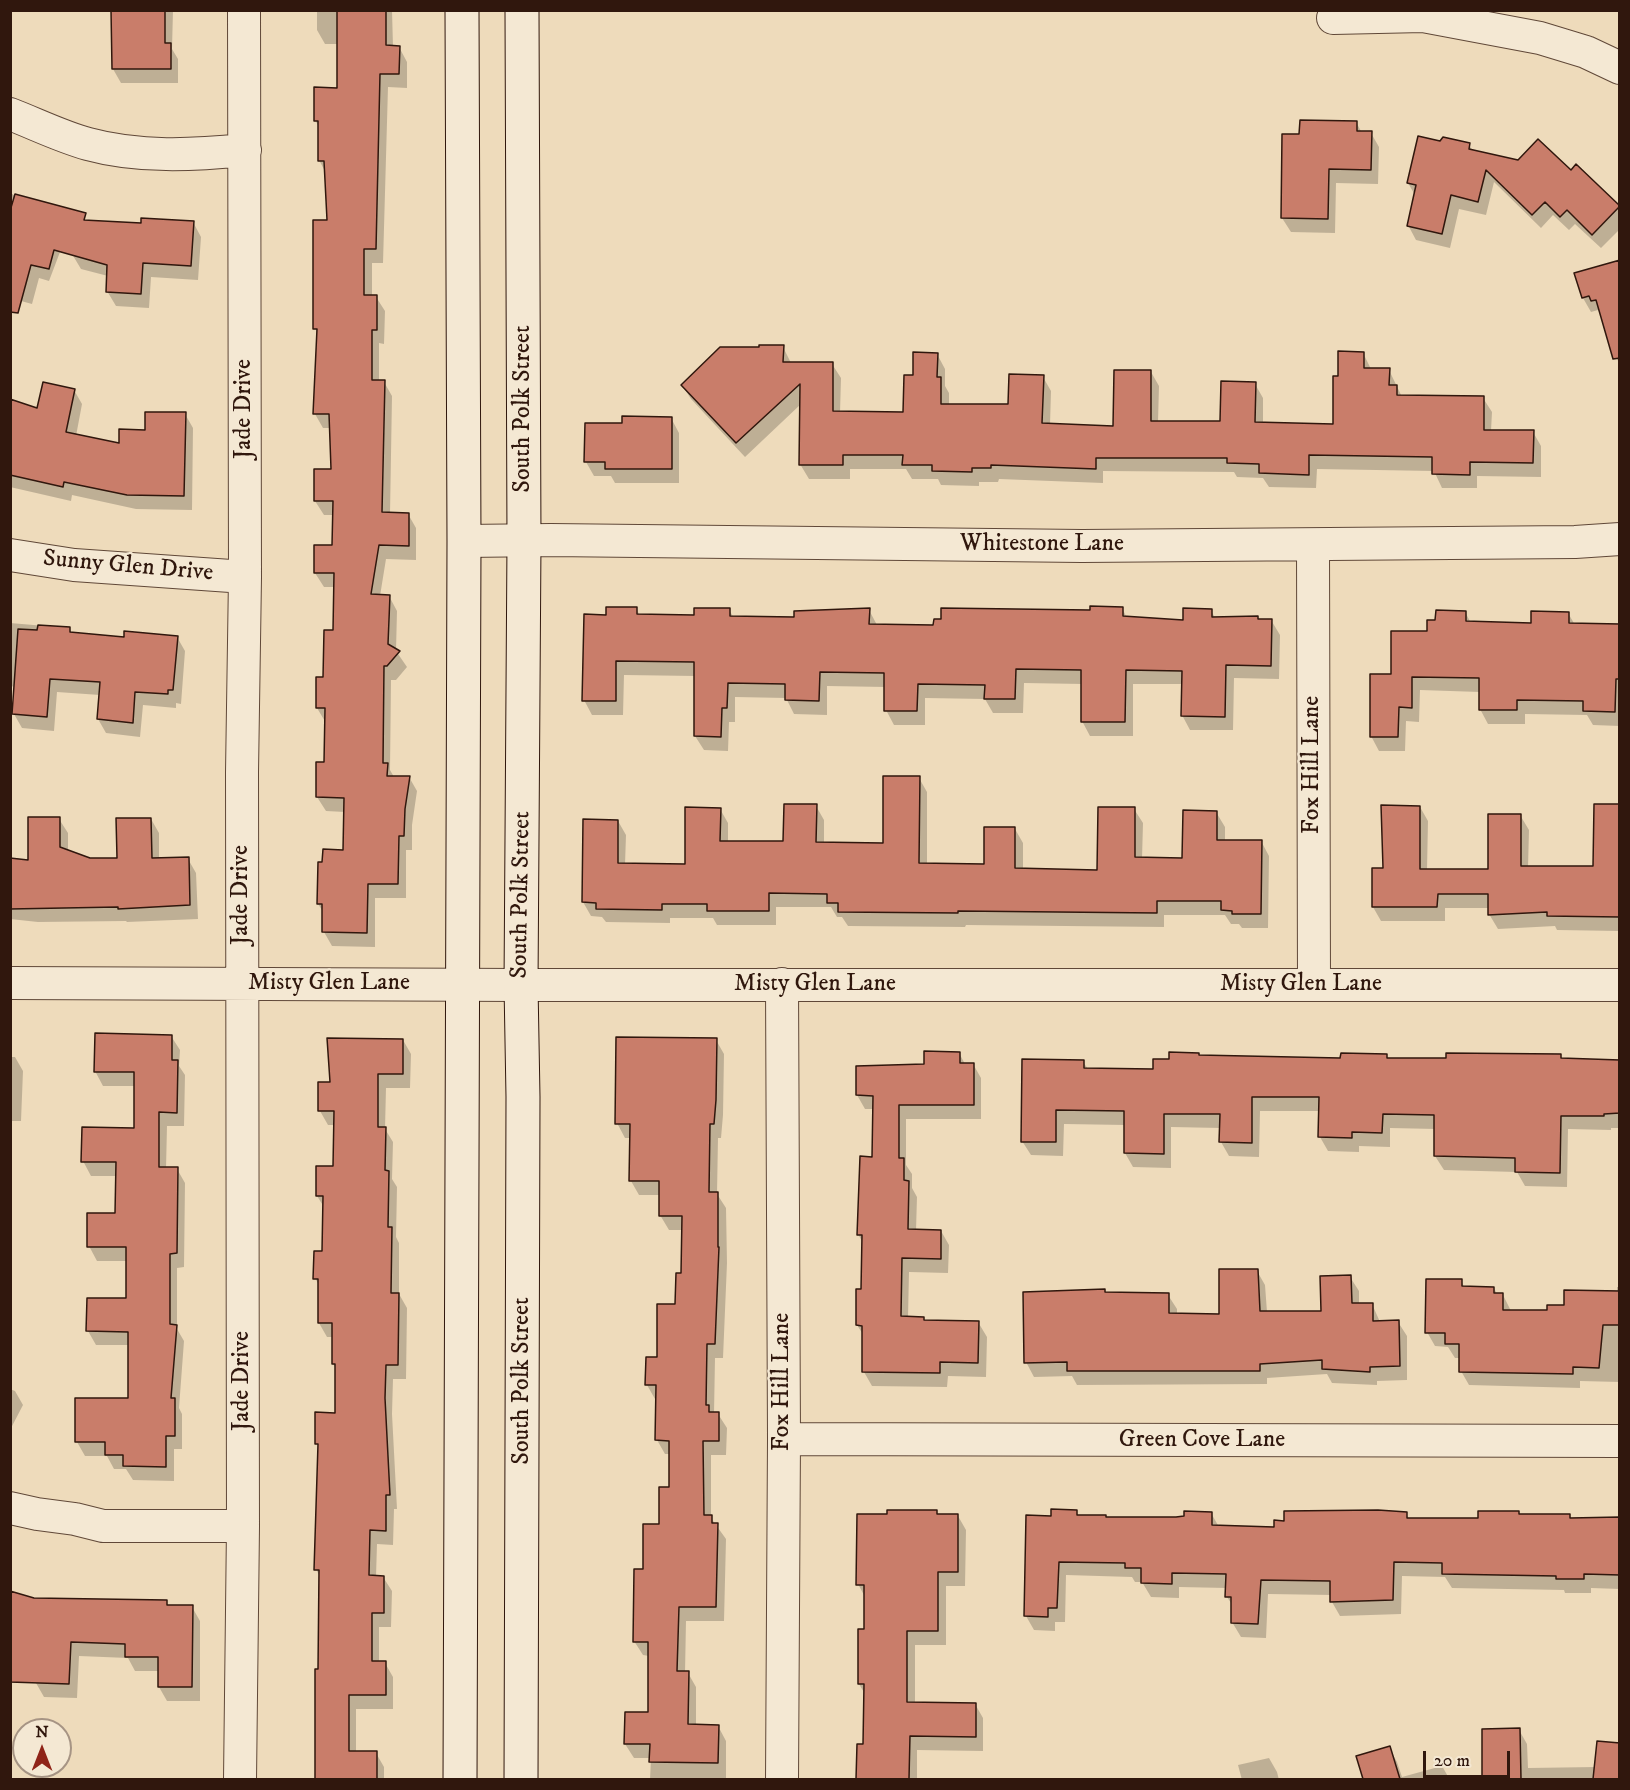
<!DOCTYPE html>
<style>
body{margin:0}
#map{position:relative;width:1630px;height:1790px;overflow:hidden;background:#eedbbb;font-family:"IM FELL DW Pica",serif}
canvas{display:block}
.frame{position:absolute;inset:0;border:12px solid #30170d;pointer-events:none}
.north{position:absolute;left:12px;top:1718px;width:60px;height:60px;box-sizing:border-box;background:#f4e8d3;border:2px solid #a69484;border-radius:50%;rotate:0deg;font-size:16px;font-weight:700;line-height:24px;text-align:center;color:#30170d}
.north::after{content:'';display:block;margin:auto;width:21px;height:27px;background:#8f2418;clip-path:polygon(50% 0,100% 100%,50% 72%,0 100%)}
.scale{position:absolute;left:1423px;top:1751px;width:87px;height:27px;box-sizing:border-box;border:3px solid #30170d;border-top:0;padding-left:8px;font-size:18px;line-height:21px;white-space:nowrap;color:#30170d;-webkit-text-stroke:4px #f4e8d3;paint-order:stroke}
</style>
<div id="map">
<canvas width="1630" height="1790"></canvas>
<div class="frame"></div>
<div class="north">N</div>
<div class="scale">20 m</div>
</div>
<script>
const ctx = document.querySelector('canvas').getContext('2d');
ctx.lineJoin = 'round';
function paint(path, color) { ctx.fillStyle = color; ctx.fill(path, 'evenodd'); }
function stroke(path, color, width, dash) { ctx.strokeStyle = color; ctx.lineWidth = width; ctx.lineCap = dash ? 'butt' : 'round'; ctx.setLineDash(dash || []); ctx.stroke(path); }
function drawText(font, color, halo, rows, align = 'center') {
  ctx.font = font + ' "IM FELL DW Pica",serif'; ctx.lineWidth = 4.5; ctx.setLineDash([]); ctx.textBaseline = 'middle'; ctx.strokeStyle = halo; ctx.fillStyle = color; for (const [text, x, y, turn = 0] of rows) {
    ctx.save(); ctx.translate(x, y); ctx.rotate((+turn || 0) * Math.PI / 180); ctx.textAlign = isNaN(turn) ? turn : align; if (halo) ctx.strokeText(text, 0, 0); ctx.fillText(text, 0, 0); ctx.restore();
  }
}
paint(new Path2D(`
 M113 10H173L172 49 178 59V83H121L113 69Z
 M317 10H392L393 47H399L407 62V88L388 87 383 263H372V297H376L385 311 384 344 379 343V382H384L392 396 390 514H408L416 528V560L386 559 380 596H389L397 611 396 651 407 667 396 680H391L390 770 394 777H409L417 791 412 825V850H406V898H375V947L332 946 324 932V913L318 904 324 863 345 851V812L326 811 317 797 326 764V723L317 708 334 631 335 587H324L315 573 334 547V515H324L315 501 333 471 331 428H323L315 414 319 335 315 328 328 222 326 173 319 160V127L315 120 338 90V44H325L317 30Z
 M1356 122 1362 133H1371L1379 147 1378 184 1336 183 1335 233 1291 232 1282 218 1284 135 1301 136Z
 M1441 143 1469 145 1473 151 1571 172 1619 207 1620 229 1601 248 1575 224 1569 230 1553 215 1541 228 1494 182 1486 215 1459 209 1450 248 1416 240 1408 225 1415 195 1408 183Z
 M10 193 71 223 49 281 39 278 32 304 10 298Z
 M193 222 201 237 198 280 151 277 149 308 116 306 107 291 108 276 81 269 72 254 142 224Z
 M1620 261V364L1612 351 1601 315 1598 310 1591 312 1583 298 1576 274Z
 M783 347 791 363 832 364 841 378 840 413 905 414 914 377 937 354 945 369V386L949 393V406H1009L1043 377 1051 391 1050 425 1115 427 1151 372 1159 386 1158 422 1221 423 1255 384 1263 398V424L1335 426 1339 378 1363 353 1371 369 1389 370 1402 397 1483 398 1492 412 1491 431 1533 432 1541 446V477L1477 476V488H1442L1434 471 1317 469 1316 488 1269 487 1263 478 1237 477 1234 472 1103 471V483L999 479 998 482H979V486L941 485 938 479H912L906 469H850V479H809L800 464 801 404 745 457 691 399 682 385Z
 M74 390 82 404 76 436 120 445 185 414 193 428 192 510 136 509 72 495 71 501 10 487V400L38 410Z
 M671 418 679 433V483H615L611 476H594L586 462 624 425Z
 M636 608 640 616H696L729 610 734 618 795 619 869 610 877 625 935 626 1122 608 1127 618 1184 621 1211 611 1216 619 1257 617 1259 620H1271L1280 635 1279 679 1234 678 1233 730H1190L1182 715 1183 684H1133V736H1090L1082 721 1083 684 1024 683 1023 713H993L985 699 925 698V725H894L886 710V687L827 686V715L794 714 786 698 735 697V722H729L728 751 704 750 695 736 696 676 624 675 623 715H592L584 700 608 616Z
 M1465 612 1471 623 1532 624 1568 613 1575 625 1620 626V726L1593 725 1587 715 1525 714V724H1488L1480 709V692L1420 690 1419 722 1406 721 1405 751H1379L1371 736 1392 676 1428 633Z
 M10 623 69 628 72 633 125 638 177 637 185 651 181 704 176 703V708L143 705 140 737 106 733 98 719 100 695 57 692 54 731 22 728 14 714 16 687 10 686Z
 M919 778 927 792V865L986 866 1015 829 1023 843V870L1098 871 1134 809 1143 823 1142 859 1184 860 1216 812 1225 827V841H1261L1269 856 1268 928H1242L1239 924H1231L1225 915H1164V927L966 925 965 927 848 926 842 917H837L831 907H776V925H717L713 918H670V923L606 922 602 917 591 916 583 902 618 821 626 835 625 865 686 866 720 809 728 823V843H785L816 806 824 820V844H884Z
 M1620 806V931L1557 930 1555 926 1498 929 1489 914V908H1445V921H1381L1373 907 1384 870 1420 807 1428 821 1427 870H1490L1520 815 1529 830 1528 868H1595Z
 M59 819 68 833V851L89 860 118 859 151 819 159 833V859H188L196 873 198 919 127 922 126 921 38 922 10 919V860L30 861Z
 M171 1036 180 1050 179 1066 185 1075 184 1126H167L166 1169H177L185 1183 184 1267 177 1268V1329L184 1341 179 1408 182 1414V1449H174V1481L133 1480 126 1469H114L107 1456H85L77 1442 129 1399 130 1345H96L88 1331 128 1300V1261H97L89 1246 117 1215V1176H91L83 1161 135 1130 136 1086H103L95 1071Z
 M403 1040 411 1054 410 1088H386L385 1129 393 1142 392 1179 397 1187 396 1237 399 1243V1294L407 1308 406 1379H393L392 1414 397 1509H394L393 1545 377 1544 376 1577H383L392 1591 391 1627H379V1663H385L393 1677V1709H356V1753H376L384 1767V1780H316V1671H319L320 1577 316 1569 320 1448 317 1443 336 1414 337 1370 333 1364 334 1337H327L319 1323 320 1287 315 1278 323 1253 324 1207 317 1196 335 1168V1125H328L320 1111 332 1084Z
 M716 1040 724 1054 723 1115 721 1138H718L717 1194 726 1208 727 1263 723 1358H715L714 1414H718L727 1428 726 1455H711V1518L726 1539 724 1621H686L685 1673H688L696 1687V1726H718L726 1741V1780H650L651 1758H634L625 1744 626 1713 650 1714 649 1656 643 1655 634 1641 644 1571 661 1525 670 1488V1454H665L657 1440V1399H655L647 1385V1359H658L677 1305 682 1274 683 1230H669L660 1215 661 1195H639L631 1181V1138H625L617 1123Z
 M959 1053 965 1064H973L981 1078V1119H906V1165L912 1174V1188L917 1197 916 1231H941L949 1245 948 1273 909 1272 908 1318 925 1322H978L987 1337 986 1377 948 1376 947 1387 872 1386 864 1372V1336L857 1325 862 1291 863 1243 858 1234 873 1158 874 1109H865L857 1095Z
 M1560 1055 1563 1060 1620 1061V1128H1611V1130L1568 1129 1567 1187 1525 1186 1517 1172 1444 1170 1435 1156 1436 1129 1390 1128V1147L1359 1146V1152L1328 1151 1320 1137V1111H1260L1259 1157 1229 1156 1221 1142V1128L1171 1127V1168L1133 1167 1125 1153 1126 1125 1064 1124 1063 1156 1031 1155 1022 1141 1083 1062 1088 1069 1155 1070 1200 1057 1388 1060Z
 M10 1057H15L23 1071 21 1121H10Z
 M1257 1271 1265 1285 1267 1312H1322L1350 1277 1359 1291V1305L1372 1304 1380 1322H1398L1407 1336V1380L1377 1381V1385L1332 1383 1327 1374 1267 1378V1384L1077 1385 1072 1376 1034 1377 1026 1362 1105 1290 1106 1294 1168 1295 1177 1309V1314L1220 1315Z
 M1461 1281 1465 1288H1494L1497 1294 1503 1295 1511 1311 1548 1312 1617 1292V1287H1620V1382L1580 1381V1388L1469 1385 1461 1371V1358H1455L1448 1347 1435 1346 1427 1332Z
 M10 1389 15 1391 23 1405 10 1430Z
 M936 1512 939 1516H958L966 1530 965 1586H946V1645H915V1703L975 1704 983 1718V1751L917 1750V1780H858V1745H865V1694L859 1684 865 1630V1597L858 1584Z
 M1076 1512 1079 1516 1106 1519H1176L1211 1513 1219 1527 1275 1528 1406 1514 1409 1519 1479 1520 1518 1513 1520 1515H1569L1572 1519 1620 1518V1589L1591 1588V1593H1565L1564 1590 1452 1588 1445 1577 1402 1576 1401 1614 1340 1616 1332 1602V1595L1268 1594 1266 1638 1241 1637 1232 1622 1233 1606 1227 1597V1588L1179 1587V1598L1151 1597 1142 1582H1135L1132 1577 1066 1575 1065 1622H1055V1631L1034 1630 1026 1616 1027 1517 1052 1518Z
 M34 1599 166 1602 169 1607H192L200 1621V1701H167L159 1687V1671H135L128 1658 79 1656 77 1698 44 1697 36 1683Z
 M1483 1730H1519L1527 1744 1528 1768 1596 1767 1620 1744V1780H1484Z
 M1389 1748 1397 1762 1402 1777 1442 1766 1450 1780H1365L1358 1757Z
 M1269 1758 1277 1772 1279 1780H1242L1238 1765Z`), '#0003');
const building = new Path2D(`
 M111 10H165V43H171V69H112Z
 M337 10H386V45L400 46 399 74H380L376 249H364V295H377V330H372V380H385L382 512 409 513V546L379 545 371 594 390 595 388 644 400 651 387 666H384L383 763H388L387 776H410L405 809 404 836H399L398 884H368L367 933 322 932V904H317L318 862H322L323 849 343 850 344 798 316 797V762H324L325 708H316V677H323L324 630H333L334 573H314V545H332L333 501H314V469H331L329 414H313L317 329H313V220H327L324 161H318V121H314V87L337 88Z
 M1300 120 1357 121V131H1372L1371 170 1329 169 1328 219 1281 218 1282 134H1299Z
 M1418 136 1440 141 1443 137 1470 143 1469 149 1518 160 1538 139 1571 170 1576 164 1620 206 1592 235 1567 210 1560 217 1545 202 1532 215 1486 170 1478 202 1451 195 1442 234 1407 226 1416 185 1407 183Z
 M15 194 86 213 84 220 141 223V218L194 221 191 266 143 263 141 294 106 292 107 265 54 250 49 269 31 265 18 313 10 312V211Z
 M1620 260V358L1613 359 1596 300 1591 301 1589 296 1582 298 1574 273Z
 M759 345H784L783 362H833V411L903 412 904 375H913V352L938 353 937 377H941V404H1008L1009 374 1044 375 1042 423 1113 426 1114 370H1151V421H1220L1221 381 1256 382 1255 422 1333 424V376H1338V351L1364 352V368H1390L1389 385H1397V395L1484 396V430H1534L1533 463 1470 462V475L1432 474V457L1309 455V475L1259 473V464L1227 463V458H1096V469L991 465V468H972V472L932 471V465H902L903 455H843V465H799L800 384 736 443 681 385 720 347H759Z
 M43 382 75 389 66 432 119 443V429L145 430V412H186L184 496 127 495 64 482 63 487 10 475V399L37 408Z
 M622 416 672 417V469H605V462H584L585 423H622Z
 M1090 606 1123 607V616L1183 620V608L1212 609V617L1258 616V619H1272L1271 666 1226 665 1225 717 1181 716 1182 671 1126 670 1125 722H1081V670L1016 669 1015 699H984L985 685 918 684 917 711H884V673L820 672 819 701 785 700V684L728 683 727 708H722L721 737 694 736V662L616 661V701H582L584 614 606 615V607H637V614L694 615V608H730V616L794 617V611L870 608 869 624 933 625 934 619H941V608L1090 610Z
 M1436 610 1466 611V621L1531 623V611L1569 612V623L1620 624V679H1616L1615 712 1583 711V701L1517 700V710H1479V678L1412 677V708L1399 707 1398 737H1370V674H1391V631H1427V620H1435Z
 M38 625 70 627V632L124 637V631L178 636 173 690H168V694L135 692 133 723 97 719 100 682 50 679 47 717 12 714 18 629 37 630Z
 M883 776H920L919 863 984 864V827H1015V868L1097 870 1098 807H1135V857L1182 858 1183 810 1217 811V840H1262L1261 914H1232V911L1221 910V901H1157V913L958 911V913L838 912V903H827V894L769 893V911H707V904H662V910L596 909V903L582 902 583 819 618 820V863L685 864V807L721 808 720 841H783L784 804H817L816 842 883 843Z
 M1594 804H1620V917L1547 916V912L1488 915V894H1438L1437 907H1372V868H1383L1381 805 1420 806V869H1488V814H1521V866H1593Z
 M28 817H60V847L90 858H117L116 818H151L152 858 189 857 190 905 118 909V907L10 909V858L28 860Z
 M95 1033 172 1035V1060H178L177 1113 159 1112V1167H178L177 1253 170 1254V1324L177 1325 171 1398H175V1436H166V1467L123 1466V1455H105V1442H75V1398H128V1332L86 1331 87 1298H126V1247H87V1213H115L116 1162H81L82 1127 134 1128V1072H94Z
 M616 1037 717 1038 716 1100 714 1124H710L709 1192H718V1247H719L715 1344H707L706 1405H709V1412H719V1441H703L704 1515H712V1523H718L716 1607H679L677 1671H689L688 1724 719 1725 718 1763 649 1762 650 1744H624L625 1712H648V1642H633L634 1569H643V1524H659V1487H669V1441L655 1440 656 1385H645L646 1357H657V1304H675L676 1273H681L682 1216H659V1181H629L630 1124H615Z
 M327 1038 403 1039V1074H378V1127H386L385 1170 389 1171 388 1227H392L391 1293H399L398 1365H386L385 1398 390 1495H386V1531L370 1530 369 1575 384 1576V1613H372V1661H386V1695H349V1751H377V1779H315V1669H318L319 1570H314L318 1444H315V1412L335 1413V1364H332V1323H318V1279H313L314 1251H322L323 1196H316V1166H333L334 1111H318V1082H330Z
 M924 1051 960 1052V1063H974V1105H899V1158H904V1180L909 1181 908 1229 941 1230V1259L902 1258 901 1316 924 1317V1320L979 1321 978 1363 940 1362V1373L862 1372V1326L856 1325V1289H861L862 1235H857L860 1156 872 1157 873 1096 856 1095V1066L924 1064Z
 M1169 1052 1199 1053V1055L1340 1058 1341 1053 1387 1054V1058H1446V1053L1561 1054V1058L1620 1060V1113L1604 1114V1116H1561L1560 1173 1515 1172V1158L1434 1156V1115L1383 1114 1382 1133 1352 1132V1138L1318 1137 1319 1097H1252V1143L1219 1142 1220 1114H1164V1154L1124 1153V1111L1056 1110V1142H1021L1022 1059 1084 1060V1068L1153 1069V1059H1169Z
 M1219 1269H1258L1260 1311H1321L1320 1276 1351 1275 1352 1303H1373V1321L1399 1320 1400 1366 1370 1367V1372L1322 1369V1360L1260 1364V1371H1067V1362L1024 1363 1023 1292 1105 1289V1292L1169 1293V1313L1219 1314Z
 M1426 1279H1462V1286L1494 1287V1293H1503V1310H1547V1305H1564V1290L1620 1291V1325H1603L1599 1368 1573 1367V1374L1459 1372V1344H1445V1333H1425Z
 M1051 1509 1077 1510V1515H1106V1517H1176L1184 1516V1511L1212 1512V1525L1274 1527V1520L1284 1521V1511L1378 1510 1407 1512V1518H1478V1511H1519V1514H1570V1518L1620 1517V1575L1584 1574V1579H1556V1576L1442 1574V1563L1394 1562 1393 1600 1330 1602V1581L1261 1580 1258 1624 1231 1623V1597H1225L1226 1574 1172 1573V1584L1141 1583V1568H1125V1563L1059 1562 1057 1608H1048V1617L1024 1616 1026 1515 1051 1516Z
 M887 1510H937V1514H958V1572H938V1631H907V1702L976 1703V1737L910 1736 909 1779H856L857 1744H863L864 1684H858V1629H864V1585H856L857 1514H887Z
 M10 1591 34 1598 167 1600V1605H193L192 1687H158V1657H125V1644L71 1642 69 1684 10 1682Z
 M1520 1728 1521 1779H1482V1729Z
 M1597 1741 1620 1743V1779H1593Z
 M1390 1746 1400 1779H1363L1356 1756Z`);
paint(building, '#c97d6a');
stroke(building, '#30170d', 1.5);
const minor = new Path2D(`
 M1333 18 1423 16 1540 38 1586 52 1620 68
 M10 114C36 124 62 137 88 144 139 158 194 155 245 150
 M464 541 551 540 1082 546 1575 542 1620 539
 M1313 546 1314 985
 M10 555 74 565 245 577
 M10 983 521 985H1620
 M784 1439 1620 1441
 M10 1508 37 1514 75 1519 103 1526H243
 M240 1780 243 1526 242 772 245 577 244 10
 M782 1780 784 1439 782 984`);
const secondary = new Path2D(`
 M460 1780 464 541 462 10
 M521 1780 523 1097 521 985 524 541 522 10`);
stroke(minor, '#604838', 34);
stroke(secondary, '#30170d', 35);
stroke(minor, '#f4e8d3', 32);
stroke(secondary, '#f4e8d3', 33);
drawText('24px', '#30170d', '#f4e8d3', [
 ["Jade Drive",245,409,-90],
 ["South Polk Street",524,409,-90],
 ["Whitestone Lane",1042,545],
 ["Sunny Glen Drive",128,567,5],
 ["Fox Hill Lane",1313,765,-90],
 ["Jade Drive",242,895,-90],
 ["South Polk Street",522,895,-89],
 ["Misty Glen Lane",329,984],
 ["Misty Glen Lane",815,985],
 ["Misty Glen Lane",1301,985],
 ["Jade Drive",243,1381,-90],
 ["South Polk Street",523,1381,-90],
 ["Fox Hill Lane",783,1382,-90],
 ["Green Cove Lane",1202,1441]
]);
</script>
